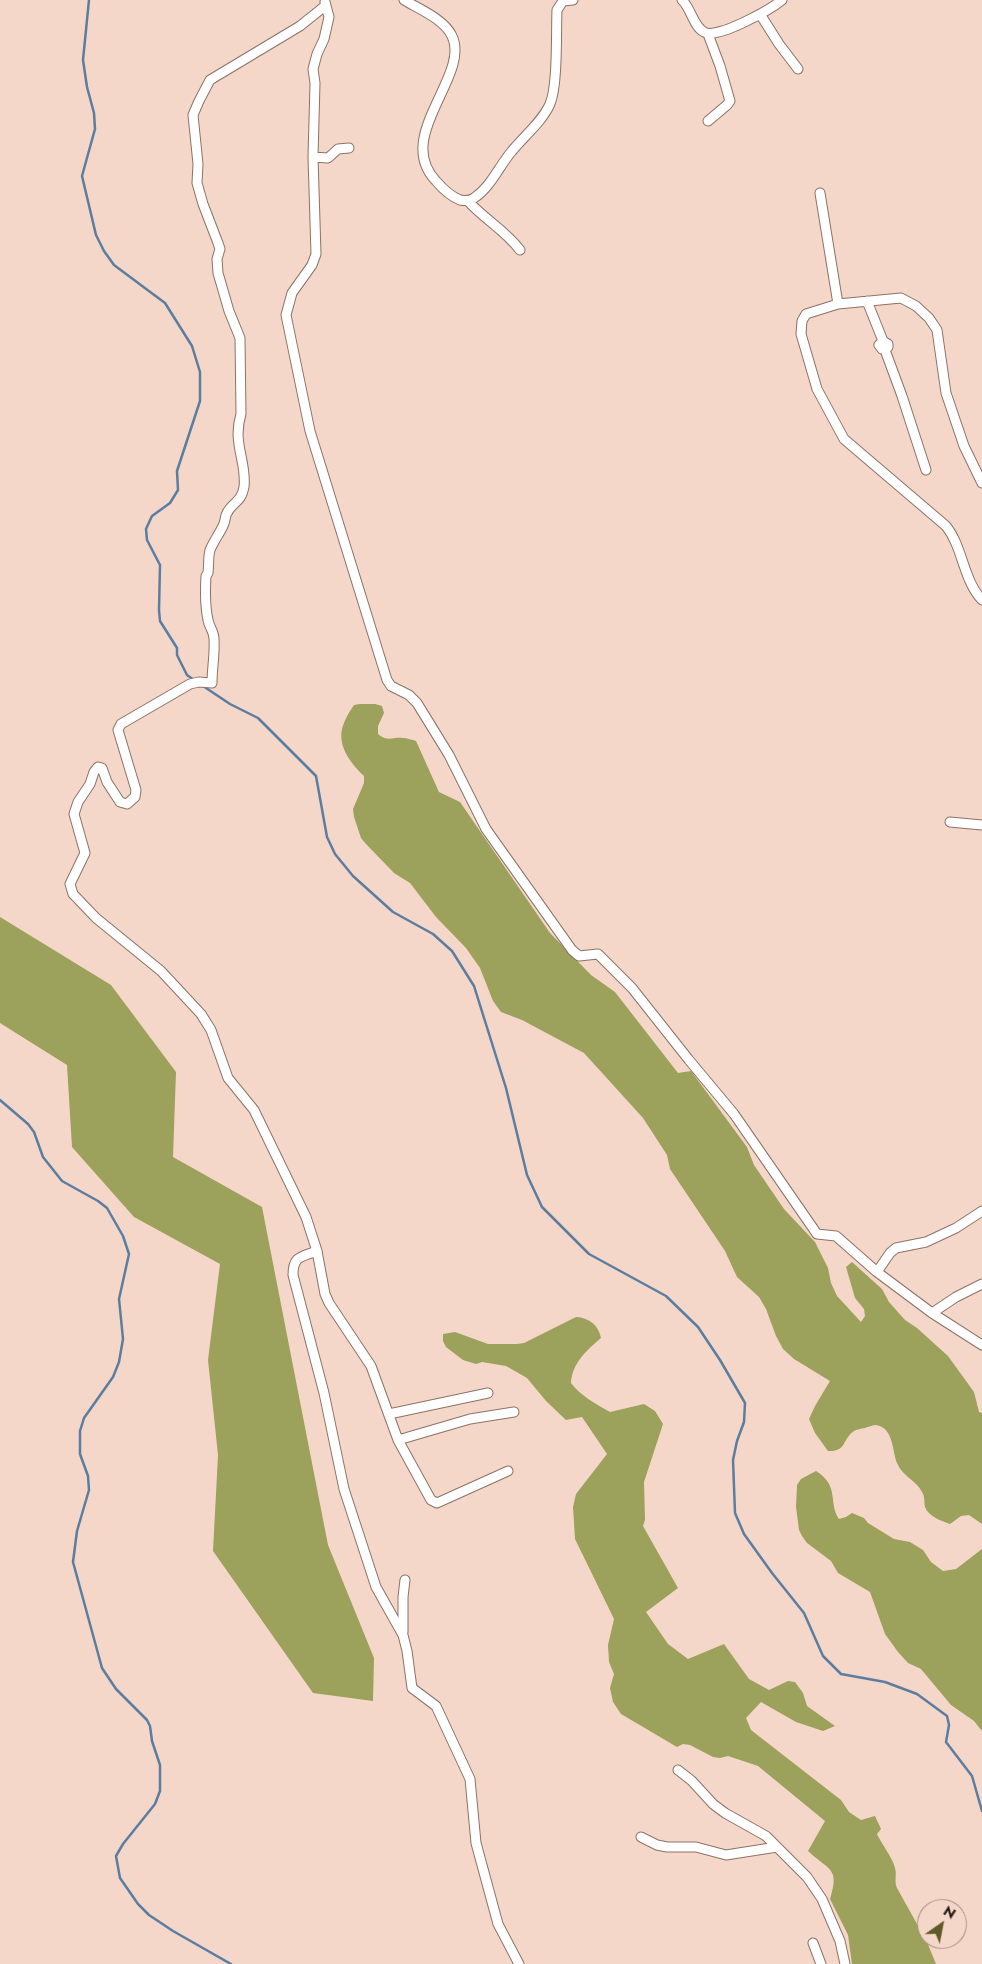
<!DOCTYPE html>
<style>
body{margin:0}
#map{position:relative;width:982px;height:1964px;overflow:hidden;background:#f5d7ca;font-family:Jost,sans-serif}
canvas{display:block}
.north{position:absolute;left:917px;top:1899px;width:50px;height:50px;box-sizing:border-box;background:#f5d7ca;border:1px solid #a18b81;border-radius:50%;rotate:33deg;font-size:14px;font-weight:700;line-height:20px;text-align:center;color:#221813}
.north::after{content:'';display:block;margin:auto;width:18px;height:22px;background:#605a26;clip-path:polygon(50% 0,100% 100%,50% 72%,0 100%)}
</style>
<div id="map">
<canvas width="982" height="1964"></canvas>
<div class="north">N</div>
</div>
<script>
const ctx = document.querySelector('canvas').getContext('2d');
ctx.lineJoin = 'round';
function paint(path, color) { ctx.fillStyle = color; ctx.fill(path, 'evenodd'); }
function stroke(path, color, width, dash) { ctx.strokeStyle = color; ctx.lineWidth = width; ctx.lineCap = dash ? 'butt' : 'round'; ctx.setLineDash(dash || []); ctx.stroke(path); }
paint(new Path2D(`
 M360 704H375L382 706 384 713 378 726V734C387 742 392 737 403 738 407 738 412 740 416 741L439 792 460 802 550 933 591 975 615 992 678 1073 691 1071 747 1147 754 1165 784 1209 815 1242 828 1268 831 1283 837 1296 861 1322 865 1316 864 1309 855 1298 846 1267 852 1262 882 1289 889 1302 905 1320 917 1328 948 1356 974 1392 979 1412 982 1413V1524L969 1515 961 1516 950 1524C941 1521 928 1516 925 1507 924 1502 925 1496 922 1492 916 1480 902 1476 897 1463 892 1451 894 1428 876 1425 873 1425 868 1427 865 1428 861 1429 857 1429 854 1431 842 1439 847 1452 828 1451L815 1433 809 1419 815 1406 830 1381 794 1359 783 1349 776 1336 766 1309 759 1297 737 1277 725 1251 670 1169 667 1155 643 1118 584 1053 522 1020 501 1012 493 1001 480 968 466 948 436 917 410 883 394 873 366 844 361 838 354 817 353 809 364 783V776C350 763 335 743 344 723 346 717 350 711 354 705Z
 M0 917 111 985 176 1072 173 1157 262 1207 328 1545 374 1658 373 1701 313 1693 213 1551 218 1455 208 1360 220 1264 134 1217 72 1147 67 1065 0 1023Z
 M576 1317C589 1318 598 1324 601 1338 587 1350 572 1363 571 1383 581 1396 596 1404 610 1412L644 1404 655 1411 663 1424 644 1482 645 1520 643 1526 678 1588 646 1612 668 1644 688 1659 724 1644 749 1679 769 1690 788 1681 795 1682 803 1693 807 1706 835 1726 823 1731 796 1722 761 1702 746 1718 751 1730 841 1800 849 1812 861 1820 875 1816 881 1829 877 1834C881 1843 894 1860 895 1868 897 1875 894 1881 897 1888L927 1942 936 1964H852L848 1935 830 1899C840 1867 829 1871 808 1851L825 1821 758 1766 728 1756 720 1758 713 1757 690 1745 683 1744 677 1747 621 1714 613 1702 610 1688 614 1674 609 1662 608 1645 614 1619 575 1539 573 1507 576 1494 607 1454 582 1417 566 1420 546 1401 527 1378 506 1366 482 1362 476 1364 463 1360 446 1347 443 1341V1334L455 1332 488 1344H517L524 1343Z
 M816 1471C840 1486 828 1503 839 1519L846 1517 852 1513 864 1518 868 1523 894 1539 910 1542 923 1550 931 1562 943 1571 956 1569 982 1549V1731L974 1721 951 1705 921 1669 908 1663 898 1652 885 1634 870 1592 838 1573 831 1561 807 1543 802 1536 799 1530 796 1507 797 1485 801 1479Z`), '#9ca15b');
stroke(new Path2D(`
 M89 0 83 60 87 87 94 113 95 129 82 176 96 235 104 251 114 265 165 303 192 346 200 372V401L177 471 178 490 170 503 152 516 146 529 147 540 160 565 159 610 160 621 177 648V655L187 675 194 680
 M203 686 230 704 258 718 316 776 327 837 335 854 353 876 393 912 433 934 452 951 474 986 506 1088 527 1175 542 1207 589 1254 666 1296 698 1327 720 1360 745 1403 744 1422 737 1441 733 1460 735 1513 744 1534 772 1573 804 1613 823 1656 841 1674 885 1682 917 1694 947 1716 949 1725 946 1742 972 1776 982 1811
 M0 1100 28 1124 34 1132 43 1157 62 1181 98 1201 107 1208 123 1236 129 1254 119 1299 123 1339 119 1362 113 1377 84 1418 80 1431V1454L88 1476 89 1490 77 1531 73 1562 102 1668 116 1689 147 1720 150 1726 152 1741 160 1765V1791L155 1804 123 1844 116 1856 120 1878 138 1904 149 1915 173 1931 231 1964`), '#5b7ea0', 2.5);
const minor = new Path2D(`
 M404 0C419 9 444 19 452 36 471 76 393 136 436 181 442 188 450 196 460 200 465 201 470 201 474 198 491 187 499 166 512 151 524 136 542 122 550 104 558 85 556 32 557 10L563 1 573 0
 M682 0C691 8 693 26 704 32 717 40 771 9 782 0
 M325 2 329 17 324 39 317 54 313 69 315 83 313 157 316 254 312 265 292 293 286 315 310 431 387 680 391 686 409 695 417 703 449 755 486 829 572 950 579 956 598 954 632 988 689 1060 734 1114 817 1234 836 1236 877 1272 932 1313 982 1345
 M325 6 300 26 210 80 199 101 193 115 198 164 197 183 203 204 218 243 220 249 217 259 218 273 229 311 240 338 241 414C232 443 247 462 244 487 241 504 231 502 226 515 225 519 225 522 223 526 219 534 214 541 210 550 208 557 209 566 208 573L206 576C205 592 205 606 208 620 209 627 214 631 214 639 215 654 212 668 212 683L199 682 190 684 121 724 118 730 136 790 135 797 127 804 120 802 107 782 102 768 98 767 94 772 90 784 78 802 74 814 85 853 70 884 73 894 96 918 161 971 201 1014 211 1030 228 1078 254 1110 306 1217 317 1251C301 1257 293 1256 293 1275L324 1393 344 1489 376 1587 403 1635 407 1651 412 1688 436 1706 470 1779 476 1843 498 1924 519 1964
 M760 14 779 44 798 69
 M708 34 720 66 730 101 727 105 708 121
 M313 157 328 158 338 149 349 148
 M820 193 838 304
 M468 201C484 219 505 230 520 250
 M867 301 883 341 888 344V347L885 350 882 349 879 345 883 341
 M885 350 902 396 926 470
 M982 483 964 446 946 393 937 330 929 318 916 306 901 298 838 304 806 314 802 321 801 334 817 389 844 439 946 526C963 547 963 580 982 600
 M950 822 982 825
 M317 1251 325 1294 329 1303 371 1366 398 1440 431 1500 437 1503 508 1471
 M877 1272 890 1253 896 1248 926 1242 956 1228 982 1211
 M932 1313 956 1297 982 1284
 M389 1414 488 1393
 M398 1440 470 1419 514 1412
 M403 1632V1597L405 1580
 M678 1770 692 1781 713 1804 725 1813 766 1836 807 1877 822 1899 840 1941 845 1964
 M641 1837 657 1845 667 1847H696L726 1855 777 1847
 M813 1943 821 1964`);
stroke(minor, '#8c7266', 11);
stroke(minor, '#fff', 9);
</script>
